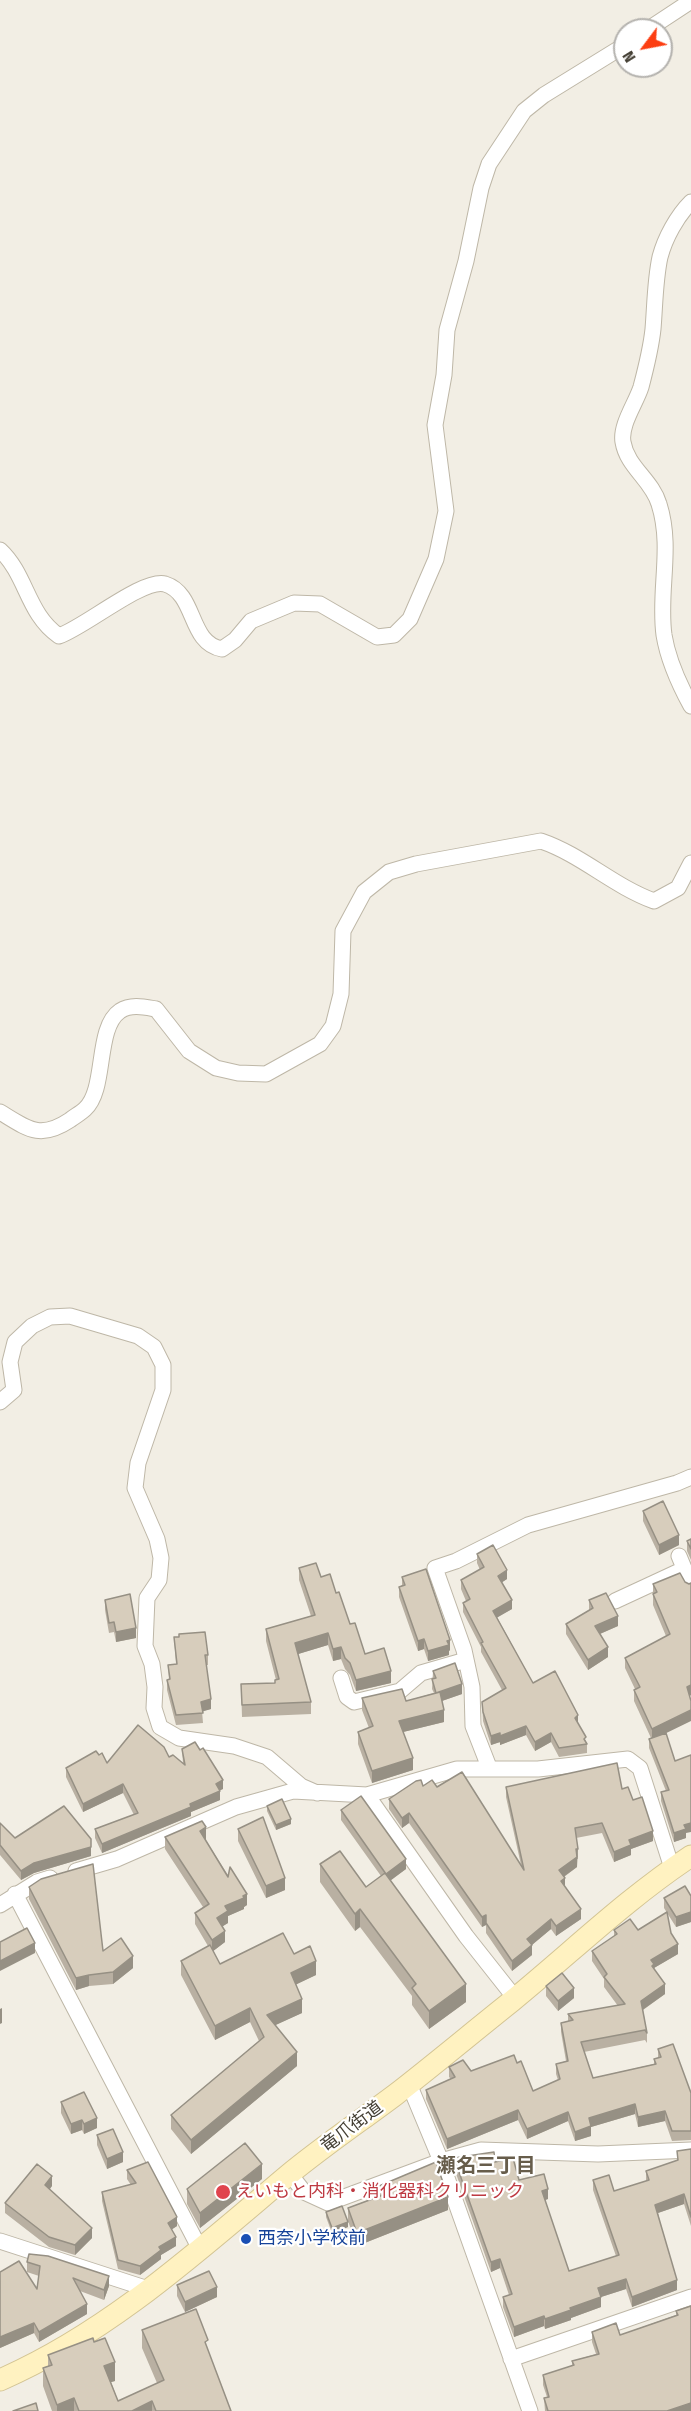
<!DOCTYPE html>
<meta charset="utf-8">
<style>
body{margin:0}
#map{position:relative;width:691px;height:2411px;overflow:hidden;background:#f2eee4;font-family:"Fira Sans Condensed",sans-serif}
canvas{display:block}
.north{position:absolute;left:613px;top:18px;width:60px;height:60px;box-sizing:border-box;background:#fff;border:2px solid #b4b2ae;border-radius:50%;rotate:238deg;font-size:16px;font-weight:700;line-height:24px;text-align:center;color:#443f34}
.north::after{content:'';display:block;margin:auto;width:21px;height:27px;background:#fc3e12;clip-path:polygon(50% 0,100% 100%,50% 72%,0 100%)}
</style>
<div id="map">
<canvas width="691" height="2411"></canvas>
<div class="north">N</div>
</div>
<script>
const ctx = document.querySelector('canvas').getContext('2d');
ctx.lineJoin = 'round';
function stroke(path, color, width, dash) { ctx.strokeStyle = color; ctx.lineWidth = width; ctx.lineCap = dash ? 'butt' : 'round'; ctx.setLineDash(dash || []); ctx.stroke(path); }
function paint(path, color) { ctx.fillStyle = color; ctx.fill(path, 'evenodd'); }
function drawText(font, color, halo, rows, align = 'center') {
  ctx.font = font + ' "Fira Sans Condensed","Noto Sans JP",sans-serif'; ctx.lineWidth = 4.5; ctx.setLineDash([]); ctx.textBaseline = 'middle'; ctx.strokeStyle = halo; ctx.fillStyle = color; for (const [text, x, y, turn = 0] of rows) {
    ctx.save(); ctx.translate(x, y); ctx.rotate((+turn || 0) * Math.PI / 180); ctx.textAlign = isNaN(turn) ? turn : align; if (halo) ctx.strokeText(text, 0, 0); ctx.fillText(text, 0, 0); ctx.restore();
  }
}
const street = new Path2D(`
 M647 30 691 1
 M691 202C677 216 665 238 660 257 655 280 655 305 653 329 651 348 646 368 641 387 636 403 620 425 623 442 627 467 652 480 659 504 673 548 658 591 664 635 668 660 679 684 691 706
 M0 550C27 575 27 614 59 636 85 627 143 578 165 584 197 594 188 643 222 649L235 640 251 621 294 603 320 604 377 637 394 635 410 619 436 559 446 511 435 425 444 375 447 330 466 261 481 188 489 164 524 111 544 95 625 45
 M0 1112C28 1129 40 1140 70 1120 75 1116 81 1113 85 1109 107 1089 95 1028 120 1011 131 1004 144 1007 156 1009L189 1051 216 1068 238 1073 266 1074 320 1044 333 1026 341 994 343 931 364 892 389 872 416 864 541 841C582 855 613 886 654 901L678 888 691 863
 M0 1402 14 1390 10 1362 15 1342 32 1326 50 1317 70 1316 138 1336 154 1347 163 1365V1390L138 1463 135 1488 157 1539 161 1558 159 1580 147 1598 145 1646 152 1664 155 1687 154 1708 160 1727 179 1738 234 1746 267 1757 301 1786 317 1793
 M679 1556 691 1585
 M615 1601 684 1569
 M341 1678 347 1697 354 1702 400 1691 421 1673 466 1660
 M489 1767 473 1726 472 1687 464 1650 435 1568 456 1561 528 1525 677 1483 691 1477
 M367 1795 466 1936 515 1998
 M76 1871 117 1859 236 1807 293 1791 367 1795 457 1769H538L628 1759 640 1768 672 1868
 M15 1894 200 2249
 M0 1905 37 1882 50 1878
 M409 2084 441 2161 530 2411
 M290 2174 304 2192 328 2203 441 2161 481 2150 598 2154 691 2150
 M0 2241 148 2289
 M511 2359 691 2297`);
const secondary = new Path2D(`
 M0 2380C108 2333 198 2251 287 2176 322 2147 359 2122 395 2095 435 2064 473 2032 512 2001 572 1952 626 1899 691 1856`);
stroke(street, '#beb7a7', 17);
stroke(secondary, '#d3c493', 23);
stroke(street, '#fff', 15);
stroke(secondary, '#fff2c1', 21);
paint(new Path2D(`
 M643 1511 679 1545 659 1555 643 1521Z
 M687 1541 691 1549V1560L687 1551Z
 M477 1554 507 1579 502 1582 512 1609 497 1617 533 1683 578 1724 587 1744V1753L559 1757 551 1742 535 1751 526 1735 500 1745V1742L491 1745 483 1721 482 1702 502 1690 481 1652V1647L463 1612V1603L466 1601 461 1589V1580L480 1570 477 1563Z
 M299 1568 321 1577 336 1593 350 1624 365 1654 391 1683 356 1691 350 1675 345 1669 341 1659 333 1661 328 1645 298 1654 311 1702V1714L242 1717 241 1684 275 1683 276 1680 266 1641V1629L311 1616 299 1580Z
 M402 1577 450 1650 449 1651V1655L428 1661 424 1649 418 1651 399 1597V1587L402 1585Z
 M685 1582 689 1584 691 1583V1695L690 1696 661 1735 686 1833V1838L674 1842 661 1801V1792L666 1791 649 1748V1739L651 1738 634 1701V1690L635 1689 625 1668V1658L666 1636 653 1605V1584Z
 M105 1600 136 1638 116 1642 114 1632 109 1633 105 1610Z
 M589 1600 618 1626 600 1634 608 1657 588 1670 566 1634V1624L589 1610Z
 M174 1637 208 1655V1665H206L211 1709 202 1711 203 1723 176 1725 167 1690V1680H169L168 1665 176 1664Z
 M433 1671 462 1694 442 1701 444 1722 403 1732 413 1770 372 1783 358 1744V1732L369 1728 362 1710V1698L406 1701 434 1693 432 1689Z
 M182 1749 223 1789 220 1790V1800L191 1812V1816L102 1853 95 1838V1829L134 1815 123 1793 83 1812 66 1777V1768L99 1755 107 1763 169 1757 183 1763Z
 M423 1786 437 1787 521 1865 506 1797V1787L622 1789 633 1800 653 1841 631 1849V1855L614 1862 602 1833 576 1838 578 1859H577V1867L564 1877 565 1887 581 1919 556 1936 551 1929 532 1945V1955L512 1971 486 1933V1925L482 1927 409 1823 402 1828 389 1809V1799Z
 M267 1806 291 1824 276 1830 267 1811Z
 M341 1810 406 1869 390 1880 466 2002 429 2029 412 2005V1996L360 1927 355 1931 320 1882V1864L366 1887 381 1876 341 1820Z
 M0 1823 15 1838 91 1856 34 1873 21 1880 0 1855Z
 M238 1829 285 1890 266 1898 238 1841Z
 M165 1837 206 1839H205L247 1905 244 1907V1909L228 1916V1923L222 1926 225 1942 213 1951 220 1964 294 1954 316 1975 296 1984 302 2013 275 2025 297 2066 191 2154 171 2129V2115L259 2041 250 2022 215 2040 181 1975V1961L208 1946 195 1924V1913L203 1907 165 1849Z
 M29 1887 103 1951 133 1968 113 1984 89 1986 76 1990 29 1899Z
 M691 1896V1922L676 1927 664 1908V1898Z
 M614 1930H638L671 1933 678 1954 654 1968 665 1994 643 2010 647 2033V2043L645 2040 584 2052 593 2078 654 2064V2059L658 2058V2049L691 2093V2140L672 2141 665 2121 638 2127 635 2114 591 2127V2136L575 2141 568 2121 527 2139 518 2120 447 2149 426 2099V2090L451 2079 449 2077V2067L471 2071 517 2063 533 2091 558 2080 556 2074V2064L566 2061 561 2032V2023L568 2021V2014L618 2006 604 1987V1979L592 1961V1951L614 1936Z
 M546 1986 574 1998 558 2011 546 1996Z
 M61 2102 97 2128 84 2134 82 2130 71 2134 61 2113Z
 M97 2135 123 2162 107 2169 97 2145Z
 M691 2149V2226L684 2204 658 2213 677 2290 632 2307 626 2289 601 2297V2307L571 2318V2320L545 2329 544 2326 514 2337 503 2307V2297L509 2295 500 2268 491 2272 454 2168V2158L495 2162 519 2180 548 2199 545 2200 569 2271 616 2256 593 2190V2180L614 2191 646 2181V2171L677 2161V2151Z
 M127 2170 177 2226 172 2229 176 2246 161 2255V2259L140 2275 118 2269 102 2201V2192L131 2185 127 2179Z
 M262 2179 200 2228 187 2204V2189Z
 M52 2186 50 2189 92 2238 75 2255 49 2247 5 2213V2203Z
 M379 2186 448 2210 357 2246 348 2221V2208L379 2196Z
 M326 2212 348 2227 332 2233 326 2217Z
 M27 2262 109 2286 104 2300 80 2291 87 2314 39 2342 34 2333 0 2348V2272L37 2289 39 2276 27 2272Z
 M177 2285 217 2297 185 2312 177 2296Z
 M691 2306V2411H545L544 2398 547 2397 543 2385V2375L572 2366V2361L596 2354 592 2342V2332L620 2335 676 2315V2311Z
 M142 2330 208 2350 231 2411H52L43 2386V2368L48 2366V2355L115 2381 111 2382 118 2401 157 2383 142 2348Z`), '#b9b0a2');
paint(new Path2D(`
 M679 1535V1545L659 1555V1545Z
 M507 1570V1579L498 1585V1576Z
 M512 1600V1609L493 1620V1611Z
 M618 1616V1626L595 1636V1626Z
 M136 1628V1638L116 1642V1632Z
 M328 1633V1645L295 1655V1643Z
 M424 1639V1649L418 1651V1641Z
 M450 1640V1650L449 1651V1655L428 1661V1651Z
 M341 1647V1659L333 1661V1649Z
 M608 1647V1657L588 1670V1660Z
 M391 1671V1683L356 1691V1680Z
 M462 1684V1694L436 1703V1693Z
 M691 1685V1695L687 1697V1687Z
 M211 1699V1709L201 1712V1702Z
 M444 1710V1722L399 1733V1721Z
 M691 1710V1721L652 1740V1729Z
 M578 1715V1724L575 1718Z
 M526 1726V1735L500 1745V1736Z
 M500 1733V1742L491 1745V1736Z
 M551 1733V1742L535 1751V1742Z
 M413 1758V1770L372 1783V1771Z
 M223 1780V1789L216 1792V1784Z
 M123 1784V1793L83 1812V1804Z
 M220 1791V1800L191 1812V1816L102 1853V1844Z
 M409 1813V1823L402 1828V1818Z
 M291 1819V1824L276 1830V1825Z
 M691 1823V1832L686 1833V1838L674 1842V1833L684 1825Z
 M206 1827V1839L200 1842V1831Z
 M653 1831V1841L631 1849V1855L614 1862V1852L629 1840Z
 M91 1847V1856L34 1873 21 1880V1871L34 1863Z
 M576 1849H578L577 1867 559 1880V1870Z
 M406 1859V1869L386 1884V1874Z
 M285 1878V1890L266 1898V1886Z
 M565 1878V1888L561 1881Z
 M247 1894V1905L244 1907V1909L228 1916V1923L217 1930V1918L225 1906Z
 M360 1909V1927L355 1931V1914Z
 M581 1909V1919L556 1936V1926Z
 M691 1912V1922L676 1927V1917Z
 M486 1915V1925L482 1927V1917Z
 M551 1919V1929L527 1949V1939Z
 M225 1931V1942L212 1952V1940Z
 M35 1943V1953L0 1971V1961Z
 M678 1944V1954L654 1968V1974L652 1976 651 1960Z
 M532 1945V1955L512 1971V1961Z
 M133 1956V1968L113 1984V1972Z
 M316 1961V1975L291 1987V1973Z
 M89 1975V1986L76 1990V1978Z
 M466 1984V2002L429 2029V2011Z
 M665 1984V1994L641 2011V2001Z
 M574 1988V1998L558 2011V2001Z
 M302 1999V2013L267 2029V2015Z
 M2 2008V2023L0 2024V2009Z
 M250 2008V2022L215 2040V2026Z
 M297 2052V2066L191 2154V2140Z
 M635 2104V2114L591 2127V2136L575 2141V2132L589 2118Z
 M518 2110V2120L447 2149V2139Z
 M665 2111V2121L638 2127V2117Z
 M568 2112V2121L527 2139V2129Z
 M97 2118V2128L84 2134V2124Z
 M82 2120V2130L71 2134V2124Z
 M123 2152V2162L107 2169V2159Z
 M262 2164V2179L200 2228V2213Z
 M52 2176V2186L45 2195V2185Z
 M548 2189V2199L542 2201V2191Z
 M684 2194V2204L655 2214V2205Z
 M448 2197V2210L357 2246V2233Z
 M177 2217V2226L168 2232V2223Z
 M348 2222V2227L332 2233V2228Z
 M92 2228V2238L75 2255V2245Z
 M176 2237V2246L161 2255V2259L140 2275V2266L159 2247Z
 M500 2259V2268L491 2272V2262Z
 M109 2276V2286L104 2300V2290Z
 M626 2279V2289L601 2297V2307L571 2318V2320L545 2329V2319L570 2308 598 2288Z
 M677 2280V2290L632 2307V2297Z
 M217 2287V2297L185 2312V2302Z
 M87 2304V2314L39 2342V2332Z
 M544 2316V2326L514 2337V2327Z
 M34 2323V2333L0 2348V2337Z
 M115 2362V2381L104 2384V2366Z
 M74 2398V2411H57V2405Z
 M152 2401V2411H132Z
 M691 2403V2411H667Z`), '#969084');
const building = new Path2D(`
 M663 1501 679 1535 659 1545 643 1511Z
 M691 1539V1549L687 1541Z
 M493 1545 507 1570 498 1576 512 1600 493 1611 533 1683 555 1671 578 1715 575 1718 586 1737 584 1739 587 1744 559 1748 551 1733 535 1742 526 1726 500 1736V1733L491 1736 483 1712 482 1702 506 1688 481 1643 483 1642 463 1603 470 1599 461 1580 484 1567 477 1554Z
 M316 1563 321 1577 330 1574 336 1593 339 1592 350 1624 355 1623 365 1654 384 1648 391 1671 356 1680 350 1663 345 1658 341 1647 333 1649 328 1633 295 1643 311 1702 242 1705 241 1684 275 1683V1680L279 1679 266 1629 315 1615 299 1568Z
 M426 1569 450 1640 447 1641 449 1645 428 1651 424 1639 418 1641 399 1587 405 1585 402 1577Z
 M680 1573 685 1582 689 1584 691 1583V1685L687 1687 691 1701V1710L652 1729 634 1690 640 1687 625 1658 670 1634 653 1594 657 1592 653 1584Z
 M606 1593 618 1616 595 1626 608 1647 588 1660 566 1624 593 1608 589 1600Z
 M130 1594 136 1628 116 1632 114 1622 109 1623 105 1600Z
 M205 1632 208 1655H205L211 1699 201 1702 203 1713 176 1715 167 1680 170 1679 168 1665 177 1664 174 1637H179V1634Z
 M455 1663 462 1684 436 1693 432 1679 436 1678 433 1671Z
 M402 1689 406 1701 440 1692 444 1710 399 1721 413 1758 372 1771 358 1732 373 1726 362 1698Z
 M138 1725 164 1747 169 1757 173 1755 185 1765 182 1749 195 1742 200 1750 203 1748 223 1780 216 1784 220 1791 190 1804 191 1807 102 1844 95 1829 138 1813 123 1784 83 1804 66 1768 96 1751 99 1755 102 1753 107 1763Z
 M666 1733 675 1761 691 1755V1823L684 1825 686 1829 674 1833 661 1792 669 1790 649 1739Z
 M617 1763 622 1789 628 1787 633 1800 642 1797 653 1831 629 1840 631 1845 614 1852 602 1823 575 1828 578 1849H576L577 1857 559 1870 565 1878 561 1881 581 1909 556 1926 551 1919 527 1939 532 1945 512 1961 486 1923V1915L482 1917 409 1813 402 1818 389 1799 416 1781 421 1780 423 1786 432 1780 437 1787 462 1772 524 1870 506 1787Z
 M361 1796 406 1859 386 1874 341 1810Z
 M282 1799 291 1819 276 1825 267 1806Z
 M64 1806 91 1839V1847L34 1863 21 1871 0 1845V1823L15 1838Z
 M263 1817 285 1878 266 1886 238 1829Z
 M202 1821 206 1827 200 1831 228 1877 230 1867 247 1894 243 1896 244 1898 225 1906 228 1911 217 1918 225 1931 212 1940 195 1913 209 1904 165 1837Z
 M340 1851 366 1887 385 1873 466 1984 429 2011 412 1988 416 1984 360 1909 355 1914 320 1864Z
 M93 1864 103 1951 121 1938 133 1956 113 1972 89 1975 76 1978 29 1887 41 1879Z
 M685 1886 691 1896V1912L676 1917 664 1898Z
 M667 1912 671 1933 678 1944 651 1960 654 1964 652 1966 665 1984 641 2001 647 2033 645 2030 581 2042 593 2078 656 2064 654 2059 661 2057 658 2049 673 2044 691 2093V2131H672L665 2111 638 2117 635 2104 589 2118 591 2126 575 2132 568 2112 527 2129 518 2110 447 2139 426 2090 455 2077 449 2067 463 2060 471 2071 514 2055 517 2063 521 2061 533 2091 560 2079 556 2064 568 2061 561 2023 573 2020 568 2014 625 2004 604 1977 607 1974 592 1951 617 1934 614 1930 630 1919 638 1930Z
 M27 1928 35 1943 0 1961V1942Z
 M283 1933 294 1954 310 1946 316 1961 291 1973 302 1999 267 2015 297 2052 191 2140 171 2115 264 2037 250 2008 215 2026 181 1961 210 1945 220 1964Z
 M562 1973 574 1988 558 2001 546 1986Z
 M84 2092 97 2118 84 2124 82 2120 71 2124 61 2102Z
 M113 2129 123 2152 107 2159 97 2135Z
 M245 2143 262 2164 200 2213 187 2189Z
 M691 2149V2217L684 2194 655 2205 677 2280 632 2297 626 2279 598 2288 601 2297 570 2308 571 2310 545 2319 544 2316 514 2327 503 2297 512 2294 500 2259 491 2262 454 2158 494 2152 495 2162 513 2158 519 2180 544 2174 548 2189 542 2191 569 2271 619 2255 593 2180 609 2175 614 2191 649 2180 646 2171 678 2160 677 2151Z
 M148 2162 177 2217 168 2223 176 2237 159 2247 161 2250 140 2266 118 2260 102 2192 136 2183 127 2170Z
 M436 2162 448 2197 357 2233 348 2208 383 2195 379 2186Z
 M37 2164 52 2176 45 2185 92 2228 75 2245 49 2237 5 2203Z
 M342 2206 348 2222 332 2228 326 2212Z
 M29 2254 48 2256 109 2276 104 2290 73 2278 87 2304 39 2332 34 2323 0 2337V2272L19 2261 37 2289 40 2266 27 2262Z
 M209 2271 217 2287 185 2302 177 2285Z
 M691 2306V2403L667 2411H548L544 2398 549 2397 543 2375 574 2365 572 2361 599 2354 592 2332 616 2323 620 2335 678 2315 676 2311Z
 M196 2309 208 2340 205 2342 231 2411H156L152 2401 132 2411H79L74 2398 57 2405 43 2368 52 2365 48 2355 93 2338 94 2342 105 2338 115 2362 104 2366 118 2401 164 2380 142 2330Z
 M36 2403 38 2411H13Z`);
paint(building, '#d7cdbc');
stroke(building, '#969084', 1.5);
for (const [x, y, r, color] of [
 [223,2192,8,"#e0444e"],
 [246,2239,6,"#1a4fb4"]
]) { const dot = new Path2D(); dot.arc(x, y, r, 0, 2 * Math.PI); ctx.fillStyle = color; ctx.fill(dot); stroke(dot, '#fff', 2); }
drawText('18px', '#443f34', '#fff', [
 ["竜爪街道",352,2127,-37]
]);
drawText('18px', '#be3a42', '#fff', [
 ["えいもと内科・消化器科クリニック",236,2192]
], 'left');
drawText('18px', '#164399', '#fff', [
 ["西奈小学校前",258,2239]
], 'left');
drawText('bold 20px', '#675d4b', '#fff', [
 ["瀬名三丁目",486,2166]
]);
</script>
